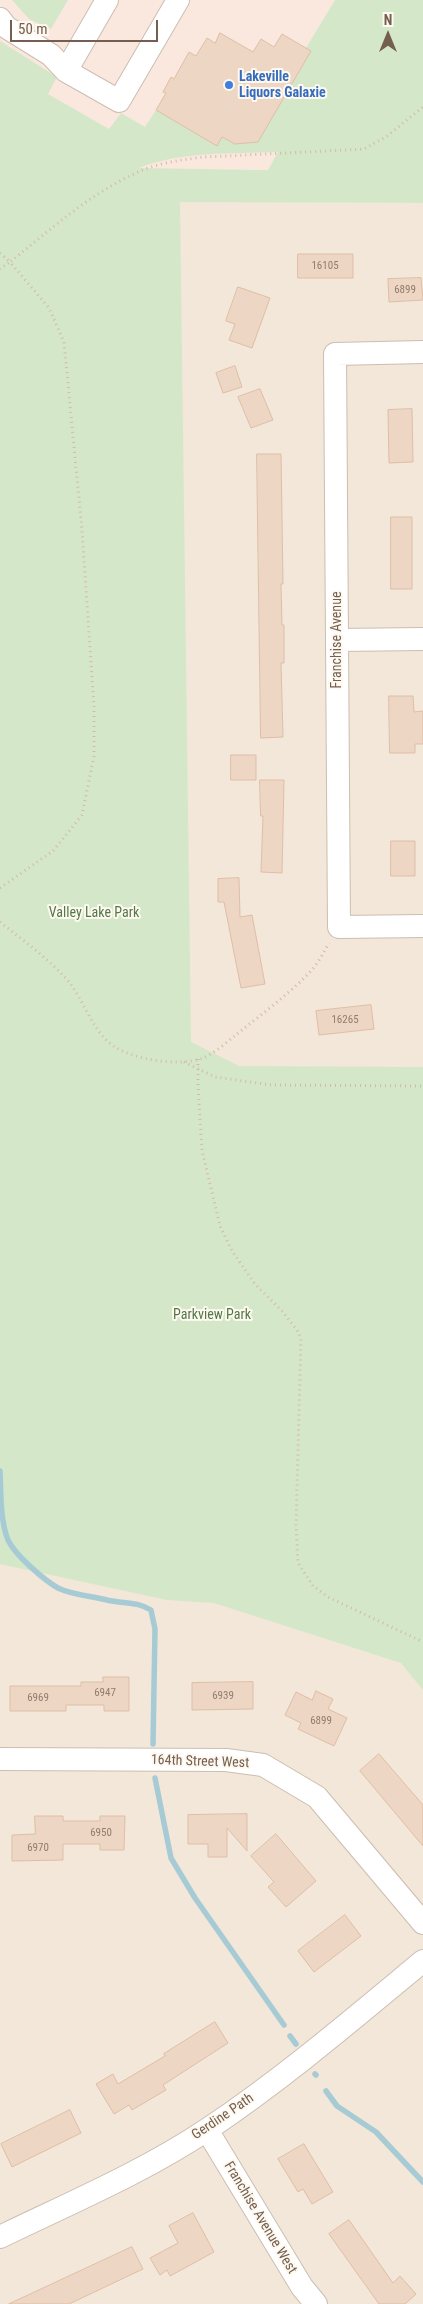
<!DOCTYPE html>
<style>
body{margin:0}
#map{position:relative;width:423px;height:2304px;overflow:hidden;background:#fbf5ea;font-family:"Roboto Condensed",sans-serif}
canvas{display:block}
.north{position:absolute;left:363px;top:10px;width:50px;height:50px;-webkit-text-stroke:4px #fef9f0;paint-order:stroke;rotate:0deg;font-size:14px;font-weight:700;line-height:20px;text-align:center;color:#745e4f}
.north::after{content:'';display:block;margin:auto;width:18px;height:22px;background:#745e4f;clip-path:polygon(50% 0,100% 100%,50% 72%,0 100%)}
.scale{position:absolute;left:10px;top:20px;width:148px;height:22px;box-sizing:border-box;border:2px solid #745e4f;border-top:0;padding-left:6px;font-size:15px;line-height:18px;white-space:nowrap;color:#745e4f;-webkit-text-stroke:4px #fef9f0;paint-order:stroke}
</style>
<div id="map">
<canvas width="423" height="2304"></canvas>
<div class="north">N</div>
<div class="scale">50 m</div>
</div>
<script>
const ctx = document.querySelector('canvas').getContext('2d');
ctx.lineJoin = 'round';
function paint(path, color) { ctx.fillStyle = color; ctx.fill(path, 'evenodd'); }
function stroke(path, color, width, dash) { ctx.strokeStyle = color; ctx.lineWidth = width; ctx.lineCap = dash ? 'butt' : 'round'; ctx.setLineDash(dash || []); ctx.stroke(path); }
function drawText(font, color, halo, rows, align = 'center') {
  ctx.font = font + ' "Roboto Condensed",sans-serif'; ctx.lineWidth = 4; ctx.setLineDash([]); ctx.textBaseline = 'middle'; ctx.strokeStyle = halo; ctx.fillStyle = color; for (const [text, x, y, turn = 0] of rows) {
    ctx.save(); ctx.translate(x, y); ctx.rotate((+turn || 0) * Math.PI / 180); ctx.textAlign = isNaN(turn) ? turn : align; if (halo) ctx.strokeText(text, 0, 0); ctx.fillText(text, 0, 0); ctx.restore();
  }
}
paint(new Path2D(`
 M0 200 423 203V2304H0Z`), '#f2e7d9');
paint(new Path2D(`
 M0 0H361L269 170 0 167Z`), '#fae8df');
paint(new Path2D(`
 M12 0H68L51 29 29 19Z
 M335 0H423V203L180 202 191 1042 239 1066 423 1067V1690L401 1663 214 1603 167 1600 0 1564V41L57 77 48 94 109 129 121 113 145 127 156 110 217 145 222 137 235 144 258 142 311 51 306 48ZM278 152 268 170 139 168C182 151 232 154 278 152Z`), '#d4e8c9');
stroke(new Path2D(`
 M0 1471C1 1493 0 1520 8 1540 15 1555 44 1580 58 1588 72 1595 92 1596 107 1600 124 1604 136 1601 151 1610L155 1629 153 1744
 M155 1778 171 1858 195 1898 284 2025
 M290 2036 296 2044
 M315 2074 316 2075
 M326 2091 337 2106 376 2132 423 2182`), '#a7cbd4', 5.5);
const building = new Path2D(`
 M220 33 253 52 261 39 274 47 282 34 311 51 258 142 235 144 222 137 217 146 156 110 166 93 163 92 171 77 174 79 189 52 196 56 207 38 215 43Z
 M298 254H353V278H298Z
 M421 278 423 300 389 302 388 279Z
 M238 287 270 298 252 348 229 340 235 324 226 321Z
 M235 366 242 387 223 393 216 373Z
 M260 389 273 420 251 428 238 397Z
 M412 409 413 462 389 463 388 410Z
 M257 454H281L283 584H281L282 625H284V663H281L283 737 261 738Z
 M391 517H412V589H391Z
 M389 696H413L414 712 423 711V744H415V753H390Z
 M231 755H256V780H231Z
 M260 780H284L282 873 261 872 263 816H261Z
 M391 841H415V876H391Z
 M239 878 240 917 252 915 265 984 241 988 224 902H218V879Z
 M371 1005 374 1029 319 1035 316 1011Z
 M103 1677H129V1711H104V1705H66V1711H10V1686H81V1682H103Z
 M253 1682V1709L192 1710V1683Z
 M316 1691 333 1699 328 1709 347 1718 334 1746 298 1729 301 1723 285 1715 296 1692 312 1700Z
 M379 1754 423 1805V1846L360 1771Z
 M247 1814V1851L227 1828V1857H208V1844H188V1815Z
 M35 1816H63V1821H100V1816H125L124 1850H100V1844H63V1860L12 1861V1835L35 1834Z
 M276 1834 316 1881 286 1907 268 1887 274 1882 251 1856Z
 M345 1915 361 1936 314 1972 298 1951Z
 M215 2022 228 2043 163 2085 166 2090 132 2110 129 2105 114 2114 96 2084 113 2074 118 2084 165 2056 164 2054Z
 M70 2110 81 2133 12 2167 1 2144Z
 M304 2144 333 2192 312 2204 303 2189 298 2192 278 2159Z
 M193 2213 214 2252 170 2276 167 2270 160 2275 150 2258 178 2243 169 2226Z
 M349 2220 393 2283 400 2276 416 2294 405 2304H379L329 2234Z
 M132 2247 143 2269 69 2304H9Z`);
paint(building, '#eed6c4');
stroke(building, '#dfbea5', 1);
const minor = new Path2D(`
 M0 19 6 27 51 55 66 71 119 101 178 0
 M66 71 107 0
 M423 352 335 354 339 927 423 926
 M337 640 423 639
 M0 1759 226 1760 263 1765 317 1797 423 1923
 M207 2130 302 2287 316 2304
 M0 2237C70 2203 144 2172 208 2129 284 2078 353 2019 423 1961`);
stroke(minor, '#ccbeb0', 24);
stroke(new Path2D(`
 M0 253 10 262 0 269
 M0 888 53 851 82 815 94 756V707L82 530 64 342 49 308 10 262C49 231 88 195 134 174 155 163 181 160 204 157L364 149 387 136 423 107
 M0 922C24 941 49 959 69 982 84 1001 92 1030 112 1045 132 1060 180 1067 203 1058 215 1053 227 1042 237 1034 262 1014 288 995 310 972 318 964 323 953 329 943
 M198 1059V1085L202 1150 220 1226 232 1251 255 1284 282 1311 297 1330 301 1338 296 1525 298 1563 313 1586 328 1597 423 1642
 M184 1062 215 1077 271 1085 423 1086`), '#d3baa7', 3, [1, 4]);
stroke(minor, '#fff', 22);
for (const [x, y, r, color] of [
 [229,85,5,"#3f7fe0"]
]) { const dot = new Path2D(); dot.arc(x, y, r, 0, 2 * Math.PI); ctx.fillStyle = color; ctx.fill(dot); stroke(dot, '#fef9f0', 2); }
drawText('11px', '#927c6c', null, [
 ["16105",325,266],
 ["6899",405,290],
 ["16265",345,1020],
 ["6947",105,1693],
 ["6939",223,1696],
 ["6969",38,1698],
 ["6899",321,1721],
 ["6950",101,1833],
 ["6970",38,1848]
]);
drawText('bold 14px', '#366cbe', '#fef9f0', [
 ["Lakeville",239,77],
 ["Liquors Galaxie",239,93]
], 'left');
drawText('14px', '#745e4f', '#fef9f0', [
 ["Franchise Avenue",337,640,-90],
 ["164th Street West",200,1762,2],
 ["Gerdine Path",223,2117,-34],
 ["Franchise Avenue West",260,2218,59]
]);
drawText('14px', '#547848', '#fef9f0', [
 ["Valley Lake Park",94,913],
 ["Parkview Park",212,1315]
]);
</script>
